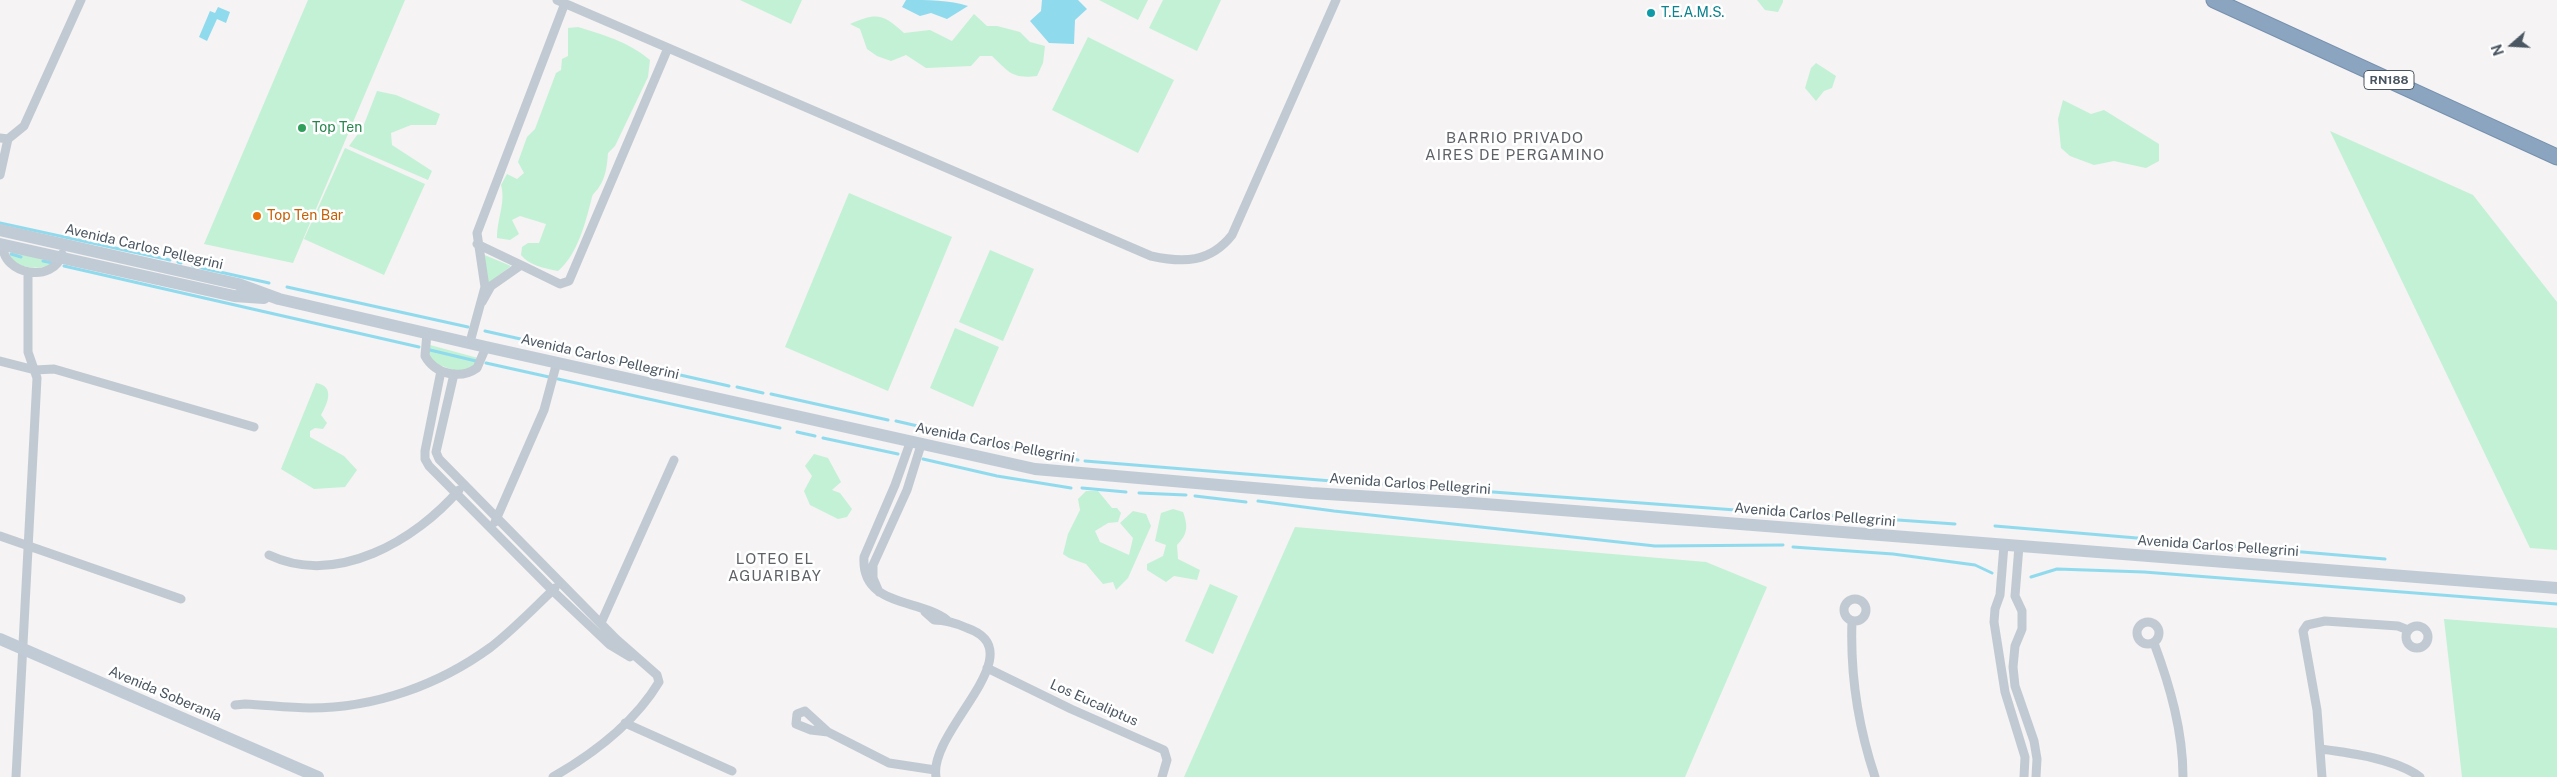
<!DOCTYPE html>
<meta charset="utf-8">
<style>
body{margin:0}
#map{position:relative;width:2557px;height:777px;overflow:hidden;background:#f5f3f3;font-family:"Public Sans",sans-serif}
canvas{display:block}
.north{position:absolute;left:2487px;top:20px;width:50px;height:50px;-webkit-text-stroke:4px #fff;paint-order:stroke;rotate:251deg;font-size:14px;font-weight:700;line-height:20px;text-align:center;color:#4a5661}
.north::after{content:'';display:block;margin:auto;width:18px;height:22px;background:#4a5661;clip-path:polygon(50% 0,100% 100%,50% 72%,0 100%)}
</style>
<div id="map">
<canvas width="2557" height="777"></canvas>
<div class="north">N</div>
</div>
<script>
const ctx = document.querySelector('canvas').getContext('2d');
ctx.lineJoin = 'round';
function paint(path, color) { ctx.fillStyle = color; ctx.fill(path, 'evenodd'); }
function stroke(path, color, width, dash) { ctx.strokeStyle = color; ctx.lineWidth = width; ctx.lineCap = dash ? 'butt' : 'round'; ctx.setLineDash(dash || []); ctx.stroke(path); }
function drawText(font, color, halo, rows, align = 'center') {
  ctx.font = font + ' "Public Sans",sans-serif'; ctx.lineWidth = 5; ctx.setLineDash([]); ctx.textBaseline = 'middle'; ctx.strokeStyle = halo; ctx.fillStyle = color; for (const [text, x, y, turn = 0] of rows) {
    ctx.save(); ctx.translate(x, y); ctx.rotate((+turn || 0) * Math.PI / 180); ctx.textAlign = isNaN(turn) ? turn : align; if (halo) ctx.strokeText(text, 0, 0); ctx.fillText(text, 0, 0); ctx.restore();
  }
}
paint(new Path2D(`
 M308 0H405L293 263 204 244Z
 M740 0H802L791 24Z
 M1099 0H1148L1138 20Z
 M1163 0H1221L1197 51 1149 28Z
 M1757 0H1783V2L1778 12 1765 10Z
 M974 14 987 26H997L1020 32 1030 42 1045 46 1043 63 1037 76C1012 79 1009 72 992 56H980L971 66 926 68 906 55 891 61 877 56 867 49 860 29 850 24C877 12 883 14 904 33L930 30 952 41Z
 M578 27C604 35 629 42 650 60L648 77 615 146 608 153C607 165 606 177 599 187 597 191 593 193 592 197 586 221 578 254 558 271 544 268 530 266 521 255L522 247 528 243H539L546 224 520 216 512 220 519 234 510 240 497 238C497 219 506 202 501 185L507 174 517 179 524 173 518 162 527 137 535 129 556 73 561 70 562 59 568 56V28Z
 M1088 37 1174 80 1138 153 1052 110Z
 M1816 63 1836 76 1832 88 1824 91 1816 101 1805 88 1811 68Z
 M377 91 396 95 440 114 436 125H411L391 133 392 145 432 171 428 180 349 146 363 127Z
 M2063 100 2091 114 2104 110 2159 144V161L2146 168 2114 161 2094 165 2070 156 2061 148 2058 119Z
 M2330 131 2473 195 2557 302V550L2530 548Z
 M345 148 425 184 384 275 304 239Z
 M849 193 952 237 888 391 785 347Z
 M990 250 1034 269 1003 341 959 322Z
 M14 252 53 262 52 265C38 269 18 270 10 256V253Z
 M482 254 511 266 487 284Z
 M955 328 999 347 973 407 930 388Z
 M430 345 478 358C473 381 441 368 429 358L428 348Z
 M316 383C335 386 328 403 321 415L327 423 323 429 315 428 310 431V437L344 456 357 470 345 487 314 489 281 469Z
 M814 454 828 458 841 482 832 490 840 493 852 509 847 517 838 519 810 505 804 491 812 476 805 466Z
 M1086 491H1098L1112 508H1117L1121 513 1118 522 1108 523 1095 531 1100 542 1129 555 1133 538 1120 523 1133 511 1146 514 1151 526 1128 578 1116 590 1113 582 1103 584 1086 564 1069 558 1063 554 1068 534 1080 510 1078 499Z
 M1173 509 1183 512C1188 526 1188 534 1177 545L1178 559 1200 570 1197 580 1174 576 1166 582 1147 570V564L1163 556 1166 545 1155 541 1161 513Z
 M1295 527 1706 562 1767 587 1685 777H1184Z
 M1210 584 1238 596 1213 654 1185 641Z
 M2444 619 2557 628V777H2462Z`), '#c3f1d5');
paint(new Path2D(`
 M906 0C927 0 950 0 968 6L947 19 931 13 920 16 902 7Z
 M1042 0H1078L1087 9 1075 20 1074 44 1049 43 1030 21 1041 11Z
 M218 7 230 12 226 23 217 19 207 41 199 37 210 11 215 13Z`), '#90daee');
stroke(new Path2D(`
 M0 223 170 260
 M11 254 21 257
 M43 261 53 263
 M178 262 181 263
 M64 266 419 347
 M193 266 269 283
 M287 287 468 327
 M485 331 729 386
 M430 350 476 361
 M486 363 549 377
 M558 379 780 428
 M737 387 763 393
 M771 394 888 420
 M896 421 974 439
 M797 432 815 436
 M823 438 898 454
 M990 443 1024 450
 M1041 453 1078 460
 M923 459 997 476 1071 488
 M1085 461 1332 481
 M1345 481 1803 515 1845 516
 M1082 488 1126 492
 M1139 493 1186 495
 M1195 496 1246 502
 M1258 501 1334 511 1655 546 1783 545
 M1855 517 1955 524
 M1995 526 2385 559
 M1793 547 1893 554 1975 565 1992 573
 M2031 577 2057 569 2144 572 2557 604`), '#90daee', 3);
const highway = new Path2D(`
 M2214 0 2557 157`);
stroke(highway, '#7690ad', 17);
stroke(new Path2D(`
 M557 0 1151 256C1183 263 1210 263 1232 235L1336 0
 M0 138 8 139 24 126 81 0
 M0 175 8 139
 M477 244 521 265
 M3 245C2 275 54 284 62 254
 M482 302 491 286 521 265 560 284 569 281 668 48
 M427 333 425 356C435 374 460 380 477 368L486 347
 M470 342 485 287 477 233 565 3
 M0 361 35 370 54 369 254 427
 M441 371 425 451V459L429 466 553 591 610 645 630 657
 M454 374 436 452 439 459 616 639 657 675 659 682C635 722 593 754 553 777
 M910 443 895 485 864 557C861 607 918 598 947 620
 M495 522 544 410 557 362
 M0 536 181 599
 M2004 545 2000 595 1995 609 1994 622 2005 692 2025 757 2024 777
 M2019 546 2015 596 2022 611V629L2015 646 2013 667 2015 686 2034 741 2037 759 2036 777
 M269 555C337 587 416 540 459 490
 M879 592 873 578V565L907 490 921 445
 M1844 610a11 11 0 1 1 22 0a11 11 0 1 1-22 0Z
 M925 612 934 620C946 620 956 623 967 628 1036 652 928 730 936 777
 M1852 621C1850 675 1858 726 1875 777
 M2137 633a11 11 0 1 1 22 0a11 11 0 1 1-22 0Z
 M601 623 674 460
 M2406 637a11 11 0 1 1 22 0a11 11 0 1 1-22 0Z
 M2154 643C2170 686 2183 731 2183 777
 M987 668 1071 709 1164 750 1167 760 1162 777
 M235 705 245 704C267 705 288 708 310 708 375 708 439 685 491 647 514 629 534 608 555 588
 M625 723 732 771
 M828 732 811 730 796 724 797 714 805 711 828 732 889 763 935 770
 M2321 749C2351 753 2396 759 2420 777
 M16 777 37 378 28 352V272
 M2322 777 2317 710 2303 631 2307 625 2325 621 2398 626 2408 630`), '#c1cad2', 9);
stroke(new Path2D(`
 M0 230 238 284 279 299 486 347 1035 469 1311 493 1472 503 2557 588
 M0 244 234 296 264 298
 M0 639 318 777`), '#c1cbd6', 12);
stroke(highway, '#8ba5c1', 15);
for (const [x, y, r, color] of [
 [1651,13,5,"#0f9aa8"],
 [302,128,5,"#2e9e5b"],
 [257,216,5,"#e8710a"]
]) { const dot = new Path2D(); dot.arc(x, y, r, 0, 2 * Math.PI); ctx.fillStyle = color; ctx.fill(dot); stroke(dot, '#fff', 2); }
for (const [x, y, w] of [
 [2389,80,50]
]) { const box = new Path2D(); box.roundRect(x - w / 2, y - 9.5, w, 19, 4); ctx.fillStyle = '#fff'; ctx.fill(box); stroke(box, '#4a5661', 1); }
drawText('bold 12px', '#4a5661', null, [
 ["RN188",2389,80]
]);
drawText('14px', '#0d838f', '#fff', [
 ["T.E.A.M.S.",1661,13]
], 'left');
drawText('14px', '#27864d', '#fff', [
 ["Top Ten",312,128]
], 'left');
drawText('14px', '#c56008', '#fff', [
 ["Top Ten Bar",267,216]
], 'left');
drawText('14px', '#4a5661', '#fff', [
 ["Avenida Carlos Pellegrini",144,247,13],
 ["Avenida Carlos Pellegrini",600,357,13],
 ["Avenida Carlos Pellegrini",995,443,11],
 ["Avenida Carlos Pellegrini",1410,484,4],
 ["Avenida Carlos Pellegrini",1815,515,5],
 ["Avenida Carlos Pellegrini",2218,546,4],
 ["Avenida Soberanía",165,694,23],
 ["Los Eucaliptus",1094,703,24]
]);
ctx.letterSpacing = '1px';
drawText('15px', '#5f6368', '#fff', [
 ["BARRIO PRIVADO",1515,138],
 ["AIRES DE PERGAMINO",1515,155],
 ["LOTEO EL",775,559],
 ["AGUARIBAY",775,576]
]);
ctx.letterSpacing = '0px';
</script>
